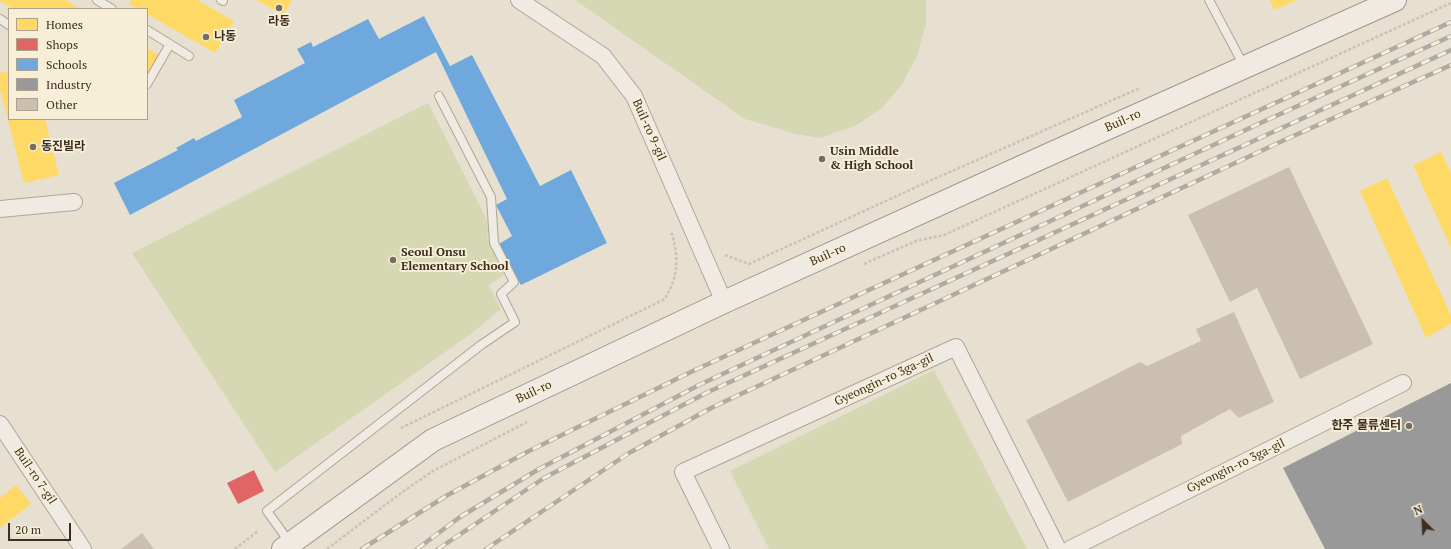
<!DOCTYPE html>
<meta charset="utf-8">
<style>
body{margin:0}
#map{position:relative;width:1451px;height:549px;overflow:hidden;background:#e7e0d1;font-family:"PT Serif",serif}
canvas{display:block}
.legend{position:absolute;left:8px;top:8px;width:140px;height:112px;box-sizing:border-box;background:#f7eed8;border:1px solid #ada18e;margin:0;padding:5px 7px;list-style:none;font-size:12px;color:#3d2e20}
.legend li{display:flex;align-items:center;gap:8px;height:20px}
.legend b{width:20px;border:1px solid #ada18e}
.north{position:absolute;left:1403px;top:501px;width:40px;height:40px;-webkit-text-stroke:3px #f7eed8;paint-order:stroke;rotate:336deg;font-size:11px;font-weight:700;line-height:16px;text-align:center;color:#3d2e20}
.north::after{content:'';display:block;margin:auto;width:14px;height:18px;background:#3d2e20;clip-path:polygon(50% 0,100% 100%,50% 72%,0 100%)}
.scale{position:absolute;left:8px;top:523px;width:63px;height:18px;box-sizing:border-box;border:2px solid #3d2e20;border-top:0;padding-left:5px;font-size:12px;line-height:14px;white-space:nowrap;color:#3d2e20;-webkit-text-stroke:3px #f7eed8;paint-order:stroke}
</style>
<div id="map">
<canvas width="1451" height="549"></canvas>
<ul class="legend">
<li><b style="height:11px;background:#ffd966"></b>Homes</li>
<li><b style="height:11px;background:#e06666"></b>Shops</li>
<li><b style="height:11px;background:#6fa8dc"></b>Schools</li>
<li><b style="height:11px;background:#999"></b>Industry</li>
<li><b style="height:11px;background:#cbbfb2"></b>Other</li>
</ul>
<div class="north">N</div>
<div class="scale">20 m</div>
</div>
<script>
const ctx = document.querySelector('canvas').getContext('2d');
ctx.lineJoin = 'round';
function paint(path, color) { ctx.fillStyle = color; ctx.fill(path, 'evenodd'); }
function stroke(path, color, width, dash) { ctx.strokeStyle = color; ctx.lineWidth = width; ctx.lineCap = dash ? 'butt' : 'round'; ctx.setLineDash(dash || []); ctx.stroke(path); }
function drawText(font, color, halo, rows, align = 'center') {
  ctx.font = font + ' "PT Serif","Noto Sans KR",serif'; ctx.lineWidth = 4; ctx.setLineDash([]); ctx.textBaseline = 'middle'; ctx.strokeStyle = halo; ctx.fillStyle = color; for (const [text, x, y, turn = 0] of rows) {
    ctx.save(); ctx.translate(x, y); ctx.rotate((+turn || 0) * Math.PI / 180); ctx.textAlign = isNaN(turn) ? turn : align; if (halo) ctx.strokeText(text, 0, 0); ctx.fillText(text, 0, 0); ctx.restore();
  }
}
paint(new Path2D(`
 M575 0H926V24L917 56 901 86 882 108 857 125 820 138 796 134 745 119Z
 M428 103 489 224 487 237 504 275 489 285 501 309 472 333 275 472 132 253Z
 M934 370 1027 549H769L730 471Z`), '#d6d7b3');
paint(new Path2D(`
 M0 0H65L80 9H13L0 1Z
 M131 0H197L234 21 215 53 147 14V9H138L129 4Z
 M256 0H292L283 15Z
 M1270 0H1297L1274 10Z
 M147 48 160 56 147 78Z
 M9 71V119H45L59 175 24 183 0 89V73Z
 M1441 152 1451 173V248L1413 165Z
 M1387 178 1451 315V324L1426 338 1360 191Z
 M16 485 31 504 0 528V498Z`), '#ffd966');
paint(new Path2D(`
 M254 470 264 491 238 504 227 483Z`), '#e06666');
paint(new Path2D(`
 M424 16 450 66 472 55 540 186 571 170 607 243 521 285 499 244 512 236 496 205 507 199 436 52 130 215 114 183 178 150 176 148 194 138 196 141 242 117 234 100 305 63 297 49 311 42 313 47 368 19 379 39Z`), '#6fa8dc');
paint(new Path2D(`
 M1451 383V549H1325L1283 468Z`), '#999');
paint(new Path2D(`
 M1289 167 1373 344 1300 379 1257 288 1230 302 1188 215Z
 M1234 312 1274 402 1239 418 1230 409 1181 436 1182 444 1068 502 1026 420 1140 362 1147 366 1201 341 1196 329Z
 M142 533 154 549H121Z`), '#cbbfb2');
const lane = new Path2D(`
 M97 0 112 9
 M221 0 223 1
 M1209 0 1244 66
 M0 19 9 25
 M147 30 189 56
 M147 84 170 44
 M290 543 267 511 481 345 515 322 501 294 514 282 494 243 491 197 439 96`);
const street = new Path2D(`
 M519 0 603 56 634 96 724 302
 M0 209 74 202
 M0 424 83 549
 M721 549 683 472 956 347 1058 549
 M1070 549 1403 383`);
const secondary = new Path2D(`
 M283 549 433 440 724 302 1041 158 1395 0`);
stroke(lane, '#ada599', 10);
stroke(street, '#ada599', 18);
stroke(secondary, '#9c958a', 24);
stroke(new Path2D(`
 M725 255 749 264 925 183 1140 88
 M864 264 916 241 944 235 1451 3
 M401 428 665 299C679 274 679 258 671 231
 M235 549 258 531
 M327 549 401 493 433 471 527 422`), '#c8c2b9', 2.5, [3, 2]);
stroke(lane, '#efebe3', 8);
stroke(street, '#efebe3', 16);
stroke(secondary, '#efebe3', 22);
const rail = new Path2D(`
 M362 549 446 496 529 451 695 370 1451 22
 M417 549 460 517 539 469 701 384 1267 120 1451 36
 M438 549 544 478 706 393 1451 50
 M486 549 629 453 713 407 1278 143 1451 65`);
stroke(rail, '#afaaa2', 4.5);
stroke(rail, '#f7eed8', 3, [9]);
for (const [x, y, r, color] of [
 [279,8,4,"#786c5e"],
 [206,37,4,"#786c5e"],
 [33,147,4,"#786c5e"],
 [822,159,4,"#786c5e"],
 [393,260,4,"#786c5e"],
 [1409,426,4,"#786c5e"]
]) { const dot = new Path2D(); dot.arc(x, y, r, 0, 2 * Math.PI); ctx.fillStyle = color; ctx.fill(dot); stroke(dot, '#f7eed8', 1.5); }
drawText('bold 12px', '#3d2e20', '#f7eed8', [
 ["라동",279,22,"center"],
 ["나동",214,37],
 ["동진빌라",41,147],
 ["Usin Middle",830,152],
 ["& High School",830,166],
 ["Seoul Onsu",401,253],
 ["Elementary School",401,267],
 ["한주 물류센터",1401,426,"right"]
], 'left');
drawText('12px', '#3d2e20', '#f7eed8', [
 ["Buil-ro",1123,121,-24],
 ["Buil-ro 9-gil",649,130,66],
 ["Buil-ro",828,255,-24],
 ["Gyeongin-ro 3ga-gil",884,380,-25],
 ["Buil-ro",534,392,-25],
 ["Gyeongin-ro 3ga-gil",1236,466,-26],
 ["Buil-ro 7-gil",35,476,56]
]);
</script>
